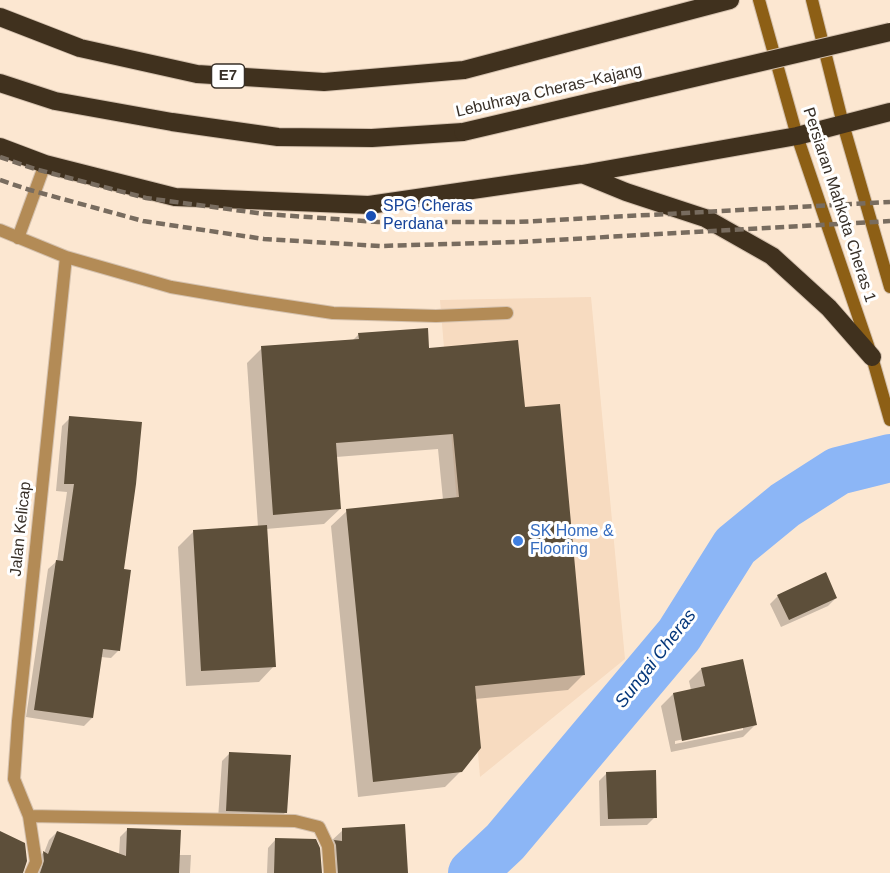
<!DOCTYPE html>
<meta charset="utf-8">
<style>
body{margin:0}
canvas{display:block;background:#fce7d1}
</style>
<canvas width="890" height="873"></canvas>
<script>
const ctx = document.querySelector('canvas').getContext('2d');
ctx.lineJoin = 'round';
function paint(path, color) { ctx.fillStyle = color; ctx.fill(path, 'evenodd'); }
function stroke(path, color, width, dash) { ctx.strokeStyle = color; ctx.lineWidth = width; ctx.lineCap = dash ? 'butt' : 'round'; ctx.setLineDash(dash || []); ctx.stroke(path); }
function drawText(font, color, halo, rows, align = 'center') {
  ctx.font = font + ' Helvetica,sans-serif'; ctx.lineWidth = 6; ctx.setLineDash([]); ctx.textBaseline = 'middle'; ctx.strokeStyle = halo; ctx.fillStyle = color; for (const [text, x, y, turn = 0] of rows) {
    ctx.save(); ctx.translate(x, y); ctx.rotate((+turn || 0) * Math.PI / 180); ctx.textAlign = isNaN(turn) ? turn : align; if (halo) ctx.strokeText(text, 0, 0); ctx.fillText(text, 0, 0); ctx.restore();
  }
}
paint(new Path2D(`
 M591 297 625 659 480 777 440 300Z`), '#f7dbc0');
paint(new Path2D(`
 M359 334 428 350 523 409 584 674 568 690 475 699 461 771 445 787 358 797 331 526 347 511 443 500 438 449 336 457 340 509 324 524 266 529 274 666 259 682 186 686 178 547 194 531 258 527 247 363 262 348 352 341Z
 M70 418 122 570 119 650 111 658 101 657 92 718 84 726 26 717 48 569 57 561 67 492 56 491 62 426Z
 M778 596 836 598 828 606 781 627 770 604Z
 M701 669 755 725 743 737 671 752 661 706 673 694 691 690 689 681ZM743 727V730L675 744V741Z
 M230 753 286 812 278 820 218 819 222 761Z
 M607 773 655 817 647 825 600 826 599 781Z
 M128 829 178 855H191L190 873H36L35 860 43 853H44L49 840 57 832 119 855 120 837Z
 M343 830 407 873H332L330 842Z
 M276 839 313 873H267L268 848Z`), '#0003');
stroke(new Path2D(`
 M472 873 505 842 679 635 735 546 785 505 838 471 890 458`), '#8cb6f6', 48);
paint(new Path2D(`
 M428 328 429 348 518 340 525 407 560 404 585 675 475 686 481 748 462 772 373 782 346 509 459 497 453 434 336 443 341 509 273 515 261 346 359 339 358 333Z
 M69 416 142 422 136 484 124 569 131 570 120 651 103 649 93 718 34 710 56 560 63 561 74 484H64Z
 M267 525 276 667 201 671 193 530Z
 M826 572 837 598 789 620 777 595Z
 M743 659 757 725 682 741 673 693 705 686 701 668Z
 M229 752 291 755 287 813 226 811Z
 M656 770 657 818 608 819 606 772Z
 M405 824 408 873H338L336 845 334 840 342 841V828Z
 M127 828 181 830 179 873H40L44 861 43 851 48 854 57 831 126 856Z
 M0 831 25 843 27 861 23 873H0Z
 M275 838 316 839 320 848 322 873H274Z`), '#5d4f3a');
const minor = new Path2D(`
 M0 230 66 257 171 287 247 300 333 313 436 316 507 313
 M18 238 45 164
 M29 816 295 821 319 827 328 846 330 873
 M31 873 36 862 29 816 14 779 18 721 66 257`);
const secondary = new Path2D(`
 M759 0 797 136 872 357 890 420
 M812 0 843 124 890 287`);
const motorway = new Path2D(`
 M0 17 80 48 197 74 324 82 464 70 730 0
 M0 83 55 101 172 122 278 137 372 138 463 132
 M0 147 45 164 175 197 369 205 582 174 797 136 890 112
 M582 174 626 192 705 218 772 256 829 308 872 357`);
stroke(minor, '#d5c2af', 14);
stroke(secondary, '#d5c2af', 14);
stroke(motorway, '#d5c2af', 20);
stroke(minor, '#b38b56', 12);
stroke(secondary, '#8d5f15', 12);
stroke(motorway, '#40311e', 18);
stroke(new Path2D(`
 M0 157 35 169 146 198 265 214 378 222H517L890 202
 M0 180 30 190 143 221 264 239 380 246 518 242 890 221`), '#786c5f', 4.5, [9, 4.5]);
const motorwayBridge = new Path2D(`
 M463 132 890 32`);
stroke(motorwayBridge, '#d5c2af', 20, []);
stroke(motorwayBridge, '#40311e', 18);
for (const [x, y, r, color] of [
 [371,216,6,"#1a4fb4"],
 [518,541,6,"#3f7fe0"]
]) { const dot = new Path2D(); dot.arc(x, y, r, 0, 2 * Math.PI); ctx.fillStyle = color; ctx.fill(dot); stroke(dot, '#fff', 2); }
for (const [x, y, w] of [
 [228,76,33]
]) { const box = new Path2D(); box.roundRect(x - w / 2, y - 12, w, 24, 4.5); ctx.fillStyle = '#fff'; ctx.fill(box); stroke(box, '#372f27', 1.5); }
drawText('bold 15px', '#372f27', null, [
 ["E7",228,76]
]);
drawText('16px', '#372f27', '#fff', [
 ["Lebuhraya Cheras–Kajang",549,91,-13],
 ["Persiaran Mahkota Cheras 1",839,205,72],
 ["Jalan Kelicap",21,529,-84]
]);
drawText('16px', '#164399', '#fff', [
 ["SPG Cheras",383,207],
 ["Perdana",383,225]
], 'left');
drawText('16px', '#366cbe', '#fff', [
 ["SK Home &",530,532],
 ["Flooring",530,550]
], 'left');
drawText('italic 18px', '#05377b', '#fff', [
 ["Sungai Cheras",656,659,-52]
]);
</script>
